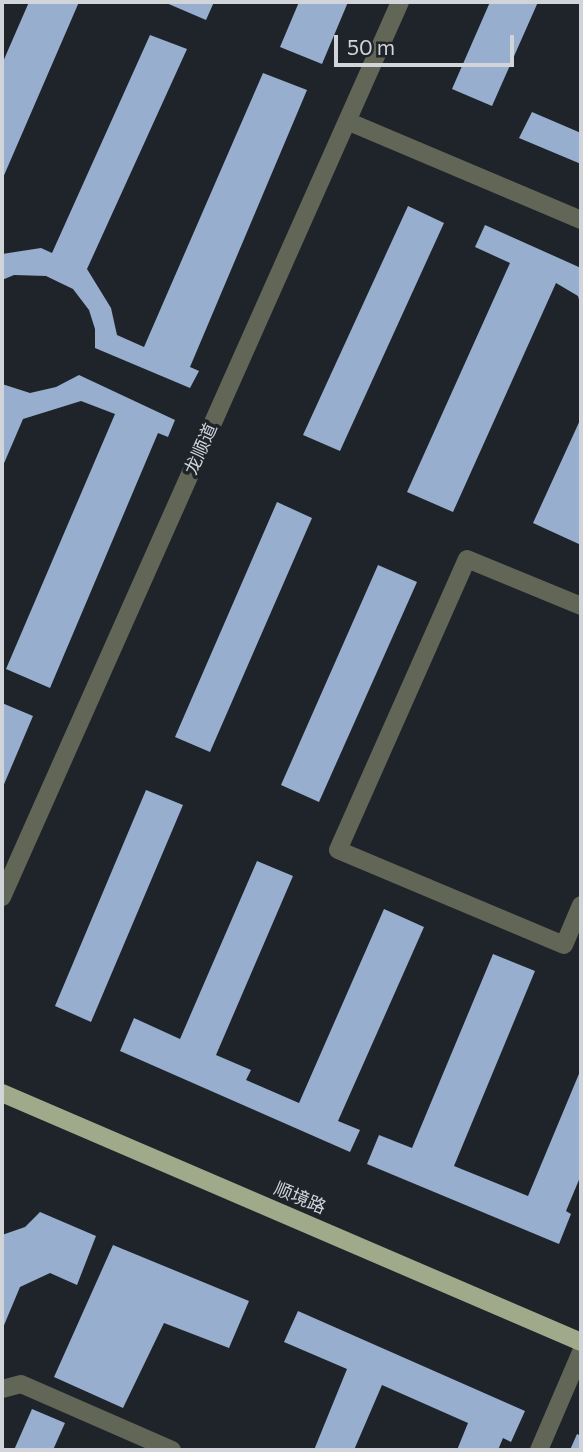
<!DOCTYPE html>
<meta charset="utf-8">
<style>
body{margin:0}
#map{position:relative;width:583px;height:1452px;overflow:hidden;background:#1f242b;font-family:Commissioner,sans-serif}
canvas{display:block}
.frame{position:absolute;inset:0;border:4px solid #d1d4d9;pointer-events:none}
.scale{position:absolute;left:334px;top:35px;width:180px;height:32px;box-sizing:border-box;border:4px solid #d1d4d9;border-top:0;padding-left:9px;font-size:21px;line-height:24px;white-space:nowrap;color:#d1d4d9;-webkit-text-stroke:5px #1f242b;paint-order:stroke}
</style>
<div id="map">
<canvas width="583" height="1452"></canvas>
<div class="frame"></div>
<div class="scale">50 m</div>
</div>
<script>
const ctx = document.querySelector('canvas').getContext('2d');
ctx.lineJoin = 'round';
function paint(path, color) { ctx.fillStyle = color; ctx.fill(path, 'evenodd'); }
function stroke(path, color, width, dash) { ctx.strokeStyle = color; ctx.lineWidth = width; ctx.lineCap = dash ? 'butt' : 'round'; ctx.setLineDash(dash || []); ctx.stroke(path); }
function drawText(font, color, halo, rows, align = 'center') {
  ctx.font = font + ' Commissioner,"Noto Sans SC",sans-serif'; ctx.lineWidth = 7; ctx.setLineDash([]); ctx.textBaseline = 'middle'; ctx.strokeStyle = halo; ctx.fillStyle = color; for (const [text, x, y, turn = 0] of rows) {
    ctx.save(); ctx.translate(x, y); ctx.rotate((+turn || 0) * Math.PI / 180); ctx.textAlign = isNaN(turn) ? turn : align; if (halo) ctx.strokeText(text, 0, 0); ctx.fillText(text, 0, 0); ctx.restore();
  }
}
paint(new Path2D(`
 M29 2H79L2 180V64Z
 M164 2H214L206 20Z
 M299 2H348L322 64 280 47Z
 M490 2H538L492 106 452 89Z
 M150 35 187 49 87 269 111 308 117 335 144 347 263 73 307 90 190 367 199 371 190 388 95 348V329L89 310 73 289 46 276 14 275 2 280V254L41 248 52 253Z
 M532 112 581 133V164L519 138Z
 M408 206 444 223 340 451 303 435Z
 M485 225 581 268V307L578 296 556 283 453 512 407 492 510 263 475 247Z
 M79 375 175 420 168 437 158 433 50 688 6 669 115 414 81 401 23 419 2 468V384L30 393 56 387Z
 M581 418V545L533 523Z
 M277 502 312 518 210 752 175 737Z
 M378 565 417 582 319 802 281 785Z
 M2 703 33 716 2 789Z
 M146 790 183 805 91 1022 55 1006Z
 M257 861 293 876 216 1055 251 1070 246 1080 299 1103 384 909 424 927 338 1121 360 1130 350 1152 120 1051 134 1018 180 1039Z
 M493 954 535 971 454 1166 528 1196 581 1069V1175L566 1211 571 1214 559 1244 367 1164 379 1135 412 1148Z
 M40 1212 96 1236 77 1285 50 1273 20 1287 2 1330V1235L25 1227Z
 M113 1245 249 1301 229 1348 164 1323 123 1408 54 1377Z
 M298 1311 525 1411 511 1442 503 1438 498 1450H457L468 1423 382 1385 354 1450H314L347 1369 284 1342Z
 M32 1409 65 1423 53 1450H14Z
 M577 1434 581 1436V1450H570Z`), '#97aece');
stroke(new Path2D(`
 M347 121 581 220
 M581 606 467 559 338 850 564 945 581 905
 M2 897 400 2
 M2 1389 21 1384 172 1450
 M539 1450 581 1352`), '#626657', 18);
stroke(new Path2D(`
 M2 1093 581 1342`), '#a0aa8a', 18);
drawText('18px', '#d1d4d9', '#1f242b', [
 ["龙顺道",201,449,-66],
 ["顺境路",300,1198,23]
]);
</script>
